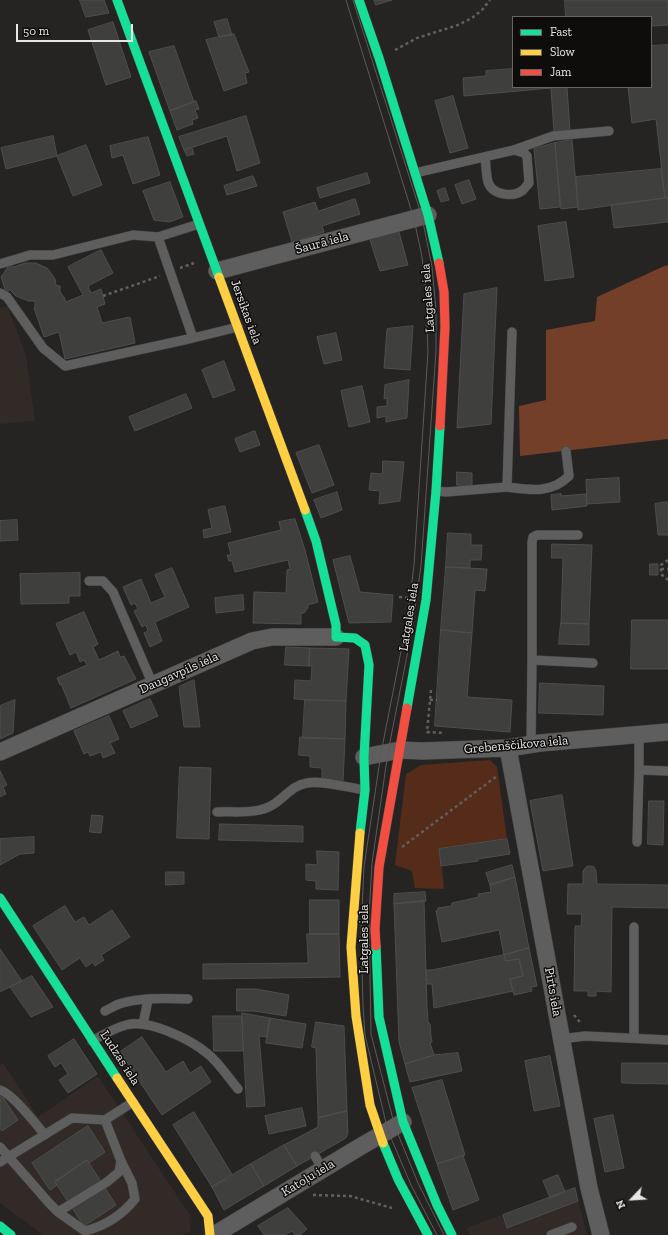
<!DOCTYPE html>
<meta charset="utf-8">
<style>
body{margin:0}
#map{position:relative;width:668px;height:1235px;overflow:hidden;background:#252423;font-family:"Zilla Slab",serif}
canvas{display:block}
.legend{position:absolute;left:512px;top:16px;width:140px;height:72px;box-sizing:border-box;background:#0e0d0c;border:1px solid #666463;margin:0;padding:5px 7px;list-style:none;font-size:12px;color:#e9e7e6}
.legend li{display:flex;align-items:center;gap:8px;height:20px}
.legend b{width:20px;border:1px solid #666463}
.north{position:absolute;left:612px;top:1179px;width:40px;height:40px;-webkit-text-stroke:3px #0e0d0c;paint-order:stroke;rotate:245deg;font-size:11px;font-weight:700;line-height:16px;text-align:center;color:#e9e7e6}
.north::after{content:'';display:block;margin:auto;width:14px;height:18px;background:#e9e7e6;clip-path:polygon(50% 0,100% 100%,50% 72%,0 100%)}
.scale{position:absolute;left:16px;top:24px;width:117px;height:18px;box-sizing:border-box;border:2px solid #e9e7e6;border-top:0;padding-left:5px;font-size:12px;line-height:14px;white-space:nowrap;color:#e9e7e6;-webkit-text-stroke:3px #0e0d0c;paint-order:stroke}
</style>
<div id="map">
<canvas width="668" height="1235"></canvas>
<ul class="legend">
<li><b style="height:5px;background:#16e098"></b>Fast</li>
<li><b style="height:5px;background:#ffcf43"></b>Slow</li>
<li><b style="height:5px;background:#f24e42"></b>Jam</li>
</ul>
<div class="north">N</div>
<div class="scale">50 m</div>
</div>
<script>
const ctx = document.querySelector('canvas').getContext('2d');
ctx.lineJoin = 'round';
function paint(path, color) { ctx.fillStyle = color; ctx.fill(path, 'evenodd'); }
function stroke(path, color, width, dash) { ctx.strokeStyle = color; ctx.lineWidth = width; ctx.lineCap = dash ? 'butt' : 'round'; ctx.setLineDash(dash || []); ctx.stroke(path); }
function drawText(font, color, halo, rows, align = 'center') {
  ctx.font = font + ' "Zilla Slab",serif'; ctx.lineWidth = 3; ctx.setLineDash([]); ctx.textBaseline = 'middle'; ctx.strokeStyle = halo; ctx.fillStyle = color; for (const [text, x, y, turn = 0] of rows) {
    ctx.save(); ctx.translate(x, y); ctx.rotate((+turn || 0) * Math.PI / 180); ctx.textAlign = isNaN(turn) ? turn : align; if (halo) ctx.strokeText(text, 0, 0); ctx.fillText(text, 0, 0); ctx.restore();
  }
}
paint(new Path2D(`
 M7 306 26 355 35 421 0 424V308Z
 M3 1063 38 1117 98 1076 191 1217 190 1231 182 1235H43L0 1203V1065Z
 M575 1188 587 1235H470L466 1228Z`), '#322a26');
paint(new Path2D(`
 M490 760 497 767 507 839 440 849 444 889 415 888 412 871 395 865 406 774 421 765Z`), '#552b19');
paint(new Path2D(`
 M668 265V439L520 456 519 406 546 400V330L595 321 597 297 662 267Z`), '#733f29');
const building = new Path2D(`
 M80 0H104L109 13 86 17Z
 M374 0H392L376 5Z
 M565 0H668V25L651 26V17H566Z
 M227 19 232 35 219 37 214 22Z
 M113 22 131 77 106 85 88 30Z
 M234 34 249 72 245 73 247 83 224 91 206 40Z
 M668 45V198H665L656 119 632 123 628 87H651V46Z
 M174 46 194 102 170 111 149 52Z
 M513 69V87L551 88 464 96 463 78 486 76V71Z
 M567 87 570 131 554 132 551 88Z
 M453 96 468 148 450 153 435 101Z
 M196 101 199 109 195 110 198 118 192 120 193 124 177 130 170 111Z
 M246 116 260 163 237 171 227 136 184 150 179 137Z
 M53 136 57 156 6 169 1 148Z
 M148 137 160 175 133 184 123 155 112 158 110 146Z
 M572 140 578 207 561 209 555 143Z
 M555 143 560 207 540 209 534 149Z
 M86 145 102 185 73 196 57 156Z
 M192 148 194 154 187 156 184 150Z
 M661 169 665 198 578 210 576 177Z
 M367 173 370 183 320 198 317 188Z
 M253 176 257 186 227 195 224 186Z
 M469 180 476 199 462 204 455 185Z
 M170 182 183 217 169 222 154 220 143 191Z
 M445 188 449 200 441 202 437 191Z
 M665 198H668V222L614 228 611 205Z
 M355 199 360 214 322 226 324 232 292 242 283 212 315 202 318 211Z
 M566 222 574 277 545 281 538 226Z
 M399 232 408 265 380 271 370 240Z
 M101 250 113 273 88 286 91 293 101 289 105 304 97 307 102 323 130 317 135 343 65 359 59 332 44 337 34 308 35 307V301H28L21 298 16 296 10 290 6 292 1 277 10 264 14 267 25 263H36L47 268 51 273 55 279 56 285 60 286V292L64 297 66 302 83 295 68 267Z
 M497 288 491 424 457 428 464 294Z
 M413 326 410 370 384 368 387 329Z
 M336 333 342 360 324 364 317 337Z
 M224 361 235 390 213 398 202 370Z
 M409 380 407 418 386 422V416L377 418V407L387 406V398L384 399 385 385Z
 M362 386 370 422 349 427 341 391Z
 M186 394 192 408 135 431 129 417Z
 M255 431 260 445 240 452 235 439Z
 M319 445 334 485 312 493 296 453Z
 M383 461 404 462 400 501 379 504 380 491 369 490 371 473 382 474Z
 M457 472 472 473V486L457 485Z
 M619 478 620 502 587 504 586 480Z
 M337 492 342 510 321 518 314 500Z
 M561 494V496L586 494 587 506 552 510 551 495Z
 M668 502V535H658L655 504Z
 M225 506 231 532 204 538 203 530 212 528 208 510Z
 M295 519 305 550 318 602 308 605V608L304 613H301V624L253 623 254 592 286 593 287 570 290 569 288 560 235 572 232 561H229L227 555H231L228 543 281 530 279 522Z
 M17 520 18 540 0 541V521Z
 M448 533 471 534V545H482L481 560H470V568L446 567Z
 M552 544 592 545 589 624 561 623 563 558H552Z
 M350 556 360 592 393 595 391 622 349 623 333 560Z
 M650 564H658V575H650Z
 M446 567 487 569 485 591 475 590 472 633 441 630Z
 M172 568 189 607 155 622 162 641 150 647 144 633 148 631 146 625 142 627 134 611 138 609 135 603 131 605 123 587 141 579 151 603 165 597 155 575Z
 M80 573V596H69V603L21 604 20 574Z
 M243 595 244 610 216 613 215 598Z
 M84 612 98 644 93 647 99 660 118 651 120 657 124 656 136 679 71 708 61 684 60 685 57 678 87 665 84 660 80 662 76 652 70 655 56 624Z
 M632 620H668V669H631Z
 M561 623 589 624V645L559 644Z
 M441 630 472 633 467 697 512 700 510 732 435 726Z
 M286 647 310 648 309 666 285 665Z
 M310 648 349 649 346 701 294 699 295 680 311 681 312 666H309Z
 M194 680 200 727H184L179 687Z
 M540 683 604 686 603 715 539 713Z
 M150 699 158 716 131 728 123 711Z
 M15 700 13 733 0 739V706Z
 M305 700 346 701 345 739 303 738Z
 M109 716 119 739 110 743 115 753 103 758 101 752 90 756 88 752 84 754 74 731Z
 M300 737 345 739 343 781 322 780V768L310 767V756L299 755Z
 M180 767 211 768 209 839 177 838Z
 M0 771 7 785 3 787 6 794 0 797Z
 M562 795 573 866 543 871 530 801Z
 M649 801H664L663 845 648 844Z
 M92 815 103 816 101 833 90 832Z
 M220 824 303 826V842L219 840Z
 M34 837V853L20 854 0 865V839Z
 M507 839 510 854 478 859V861L441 866 439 849Z
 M317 851 339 852 338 890 316 889V881L306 880V864L317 865Z
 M512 865 515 877 490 885 486 873Z
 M590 866 594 867 596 871 597 884 668 885V908L612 907 611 992 596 991V996H588V991H574L575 926H581L582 914H567L568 884H583V871L586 867Z
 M166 872H184V884L166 885Z
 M515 877 529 948 504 955 499 930 442 942 436 911 438 910V908L452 906V903L479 897 478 894 491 892 490 885Z
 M425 892 426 901 394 904V894Z
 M310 900H339V934H310Z
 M424 901 427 1007 428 1022 430 1024 431 1036 432 1042 430 1043 434 1055 405 1064 399 1042 394 904Z
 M65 906 75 922 84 917 89 925 112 910 130 937 101 955 104 960 95 966 93 962 86 967 80 958 62 970 33 926Z
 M307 934H339L340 977 203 979V964L308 963Z
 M529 948 537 986 531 987 532 991 514 995 510 979 523 976 519 959 506 961 504 955Z
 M0 949 22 981 0 992Z
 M504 955 506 961 519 959 523 976 510 979 513 991 434 1008 432 984H427L426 970H432Z
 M32 976 53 1007 31 1017 10 987Z
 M237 989H256L289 995 286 1016 254 1011H237Z
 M242 1013 270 1018 267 1037 259 1036 265 1106 247 1107Z
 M213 1016H242L243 1051H214Z
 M270 1018 306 1024 302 1048 266 1043Z
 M316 1022 344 1026 347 1111 318 1118 316 1048 312 1047Z
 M142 1037 166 1072 183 1061 190 1073 201 1066 211 1082 162 1115 120 1052Z
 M74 1039 97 1074 68 1093 59 1080 68 1074 61 1063 55 1067 48 1056Z
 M458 1053 462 1071 410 1082 405 1064 434 1055Z
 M550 1056 560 1106 534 1111 525 1061Z
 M622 1063H668V1084L622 1083Z
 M442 1080 465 1155 437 1164 412 1088Z
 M2 1096 18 1120 2 1131 0 1128V1097Z
 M302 1108 306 1126 269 1134 265 1116Z
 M347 1111 348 1133 346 1138 297 1166 284 1145 318 1127V1118Z
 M194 1112 233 1176 212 1187 173 1125Z
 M613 1115 624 1168 605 1172 594 1119Z
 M88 1126 105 1152 89 1163 87 1160 55 1182 57 1185 50 1190 32 1163Z
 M284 1145 297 1166 264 1186 251 1164Z
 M463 1156 479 1200 453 1210 437 1164Z
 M87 1160 116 1205 84 1226 55 1182Z
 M251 1164 264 1186 224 1210 212 1187Z
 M558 1175 565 1192 550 1198 543 1181Z
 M575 1188 578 1201 507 1228 503 1215Z
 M288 1208 307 1229 300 1235H295L292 1231 285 1235H264L258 1226Z`);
paint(building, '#3f3f3e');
stroke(building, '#4d4e4d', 1);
const lane = new Path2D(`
 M514 150 553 136 609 131
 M415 173 514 150 524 153 527 156 529 183C527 185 525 188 523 190 513 198 492 195 488 182 486 174 486 165 485 157
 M199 224 158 237 193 338 238 327
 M0 264 30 255H53L133 235 158 237
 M0 293 7 297 43 348 65 366 193 338
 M507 487C530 490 551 494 569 476L566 451
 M436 491 446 492 507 487 512 332
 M89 581H103L113 592 153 685
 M532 660 593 663
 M639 735V770L668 771
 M531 744 532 660V542L533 537 537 535H578
 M217 812C234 811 258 815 274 804 285 797 293 785 307 783 322 780 349 788 365 790
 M637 842 639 770
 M634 927V1038
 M105 1011C109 1009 114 1006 119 1004 139 997 168 998 188 999
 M143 1024 148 1000
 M561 1039 585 1036 668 1040
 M92 1041C103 1035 114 1028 126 1025 149 1019 190 1039 208 1054 219 1063 228 1077 238 1089
 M0 1090C12 1093 36 1124 45 1135
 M0 1147 50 1204 58 1212 85 1231C105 1226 122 1215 135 1199L132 1183 121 1161 105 1120
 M315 1156 323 1170
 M0 1162 72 1118 105 1120 133 1102
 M58 1212 107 1182 119 1172 121 1161
 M551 1235 572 1227`);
const street = new Path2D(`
 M217 271 428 215
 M508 748 589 1188 601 1235
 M0 752 252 641 272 637H336
 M364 757 400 750 422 751 508 748 540 743 668 732
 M214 1235 358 1148 403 1122`);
const fast = new Path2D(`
 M117 0 219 277
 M359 0 379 58 428 215 439 263
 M305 510 316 541 336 625V637L355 638 365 645 369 665 364 757 365 790 360 833
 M407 708 426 600 436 491 440 426
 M0 898 117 1078
 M376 946 379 1017 403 1122 437 1205 452 1235
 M383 1143 398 1179 428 1235
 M0 1226 11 1235`);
const slow = new Path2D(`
 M219 277 305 510
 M360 833 351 947 356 1016 370 1105 383 1143
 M117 1078 208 1216 210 1235`);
const jam = new Path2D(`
 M439 263 444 292 445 327 440 426
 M376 946 375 929 379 867 407 708`);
stroke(lane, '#424140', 10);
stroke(street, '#424140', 18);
stroke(fast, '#424140', 10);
stroke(slow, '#424140', 10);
stroke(jam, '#424140', 10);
stroke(new Path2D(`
 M395 50 417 38 458 25 472 18 482 10 490 0
 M180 268 194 263
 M103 296 160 276
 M668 560 661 565V574L668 580
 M661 569H668
 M399 597 409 598
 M431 690 427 732 444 733
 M430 700H437
 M402 847 497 776
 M574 1015 579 1021 580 1025
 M313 1195 350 1196 392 1208`), '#60605e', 2.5, [3, 3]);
stroke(lane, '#5f5e5e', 9);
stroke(street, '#5f5e5e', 17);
stroke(fast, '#16e098', 9);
stroke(slow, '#ffcf43', 9);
stroke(jam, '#f24e42', 9);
stroke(new Path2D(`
 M346 0 414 219 422 257 425 284 428 351 414 565 410 598 403 641 381 753 364 867 361 932 363 1006 365 1035 388 1131 411 1185 437 1235
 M353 0 422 217 432 267 436 310V351L421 566 412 630 388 752 372 863 369 916 371 1034 395 1127 418 1183 444 1235`), '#5c5b5a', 1);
drawText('13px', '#e9e7e6', '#0e0d0c', [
 ["Šaurā iela",322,243,-15],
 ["Latgales iela",428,298,-94],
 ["Jersikas iela",246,312,70],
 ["Latgales iela",409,617,-81],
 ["Daugavpils iela",179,673,-24],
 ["Grebenščikova iela",516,745,-5],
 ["Latgales iela",364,939,-90],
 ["Pirts iela",553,992,80],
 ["Ludzas iela",120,1058,57],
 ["Katoļu iela",308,1178,-31]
]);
</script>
